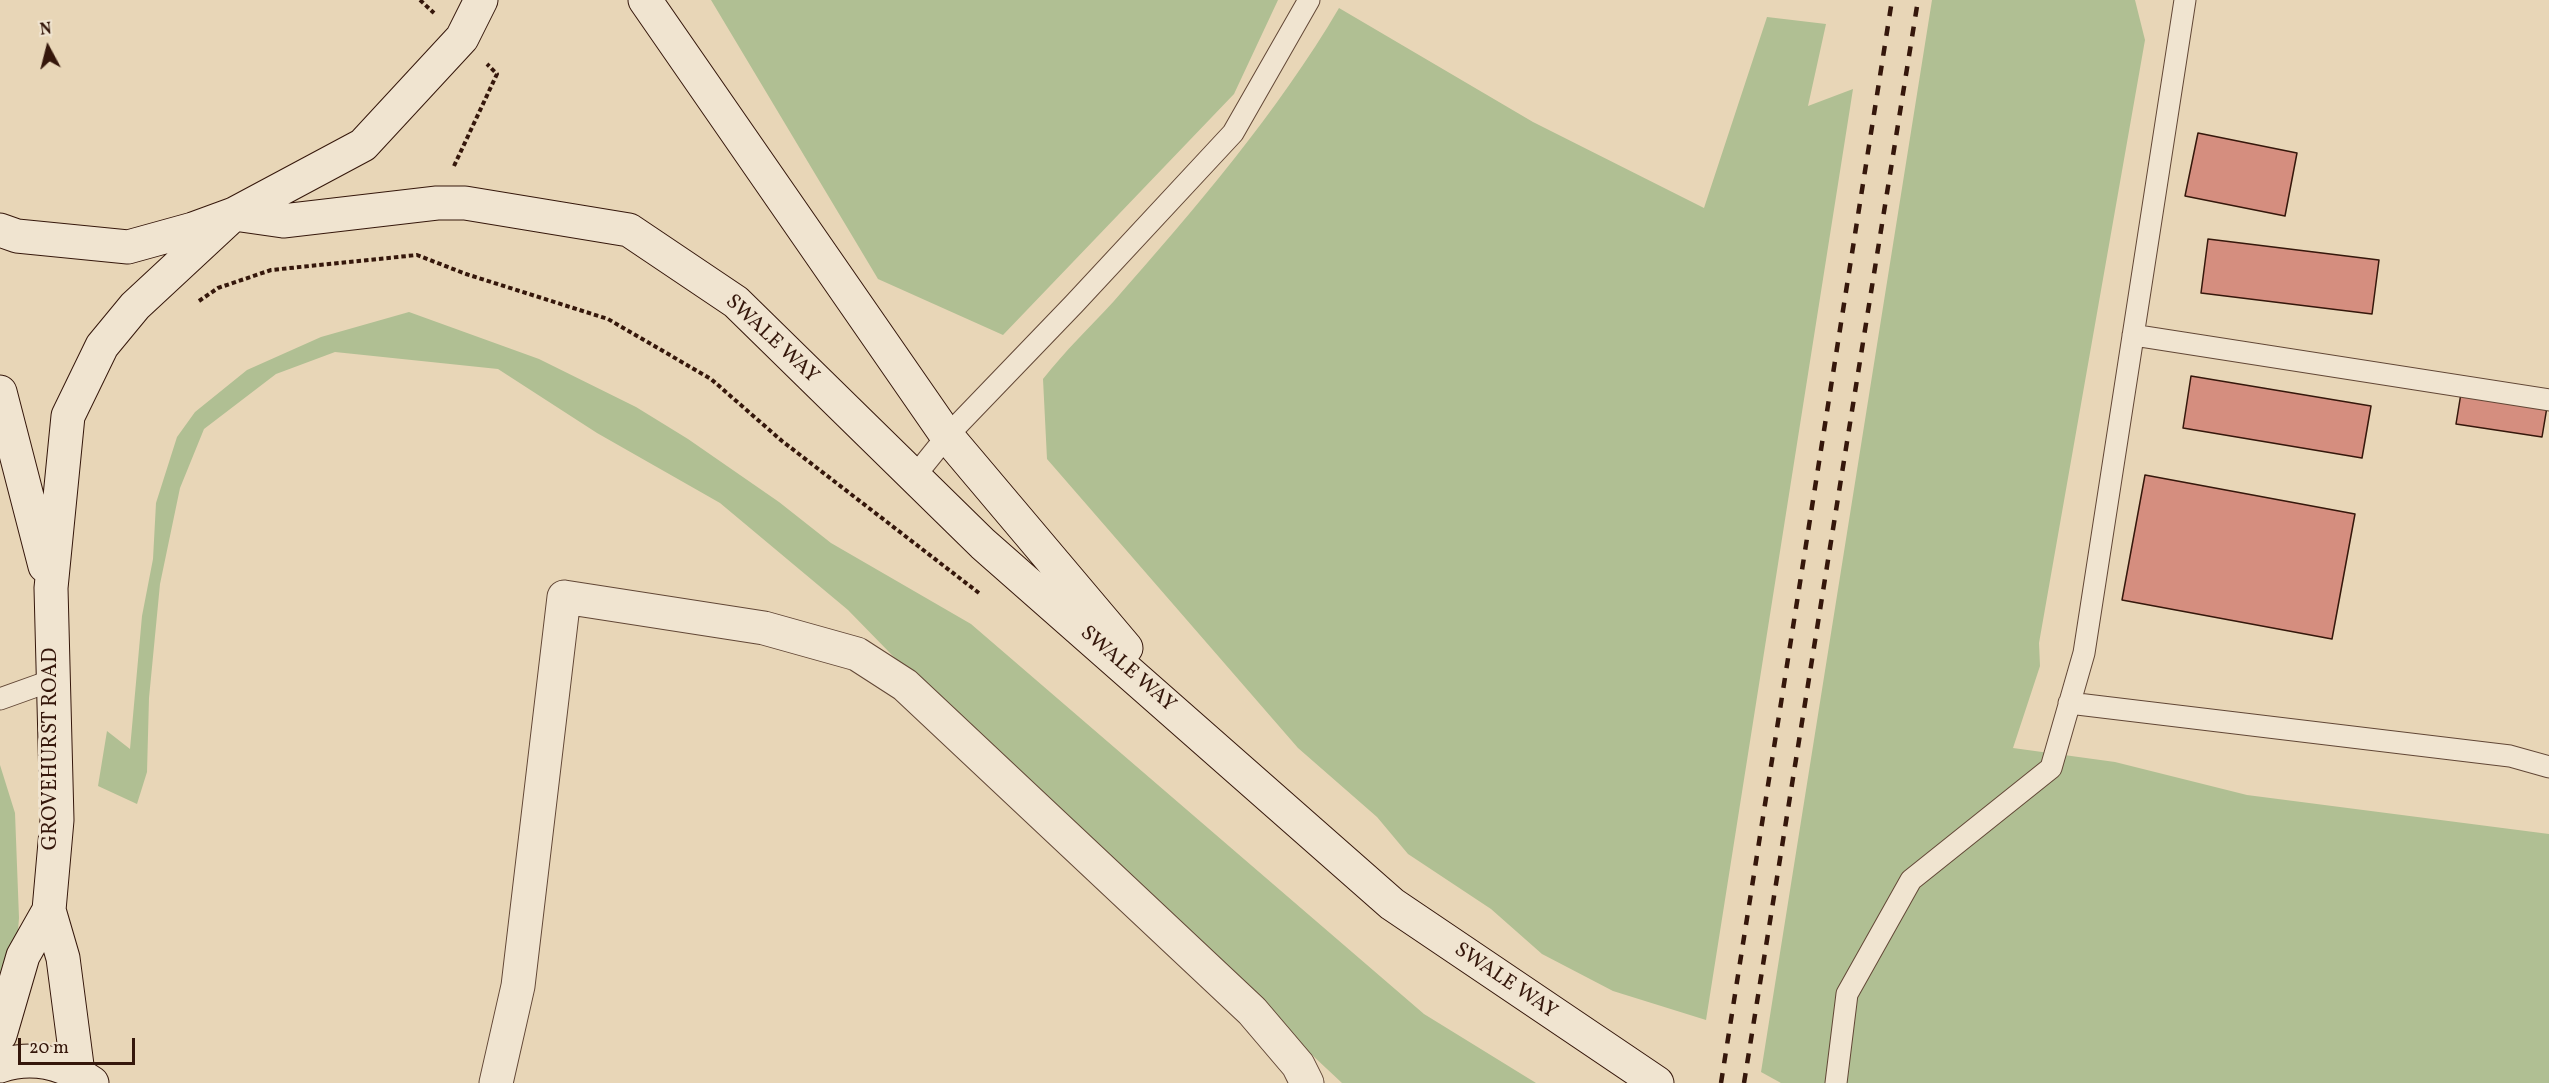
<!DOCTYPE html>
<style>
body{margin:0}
#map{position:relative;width:2549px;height:1083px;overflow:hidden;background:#e8d6b7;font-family:Vollkorn,serif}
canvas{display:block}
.north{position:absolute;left:18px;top:18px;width:60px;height:60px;-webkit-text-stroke:4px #f0e4d0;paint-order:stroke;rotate:353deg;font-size:16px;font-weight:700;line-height:24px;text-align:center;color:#35170b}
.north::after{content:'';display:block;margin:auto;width:21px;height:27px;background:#35170b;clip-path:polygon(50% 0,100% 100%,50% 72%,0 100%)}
.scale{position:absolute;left:18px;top:1038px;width:117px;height:27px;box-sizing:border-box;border:3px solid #35170b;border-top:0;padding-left:8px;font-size:18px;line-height:21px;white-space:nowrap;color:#35170b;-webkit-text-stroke:4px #f0e4d0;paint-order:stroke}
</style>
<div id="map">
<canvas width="2549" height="1083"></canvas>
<div class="north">N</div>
<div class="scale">20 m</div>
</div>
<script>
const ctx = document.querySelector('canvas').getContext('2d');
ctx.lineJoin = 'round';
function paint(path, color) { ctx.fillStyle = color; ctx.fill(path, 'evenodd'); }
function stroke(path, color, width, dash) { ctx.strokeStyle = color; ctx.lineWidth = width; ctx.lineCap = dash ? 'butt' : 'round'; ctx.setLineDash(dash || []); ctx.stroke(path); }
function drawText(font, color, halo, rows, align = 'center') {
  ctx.font = font + ' Vollkorn,serif'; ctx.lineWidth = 6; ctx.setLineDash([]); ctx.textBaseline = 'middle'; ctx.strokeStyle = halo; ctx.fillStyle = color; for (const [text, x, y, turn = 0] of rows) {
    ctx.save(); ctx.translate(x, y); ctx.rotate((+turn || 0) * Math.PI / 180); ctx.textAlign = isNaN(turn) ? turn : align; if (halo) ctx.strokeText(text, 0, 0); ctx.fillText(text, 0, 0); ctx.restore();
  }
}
paint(new Path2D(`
 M711 0H1278L1234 94 1003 335 878 279Z
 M1932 0H2135L2145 40 2039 643 2040 666 2013 748 2115 762 2247 795 2549 834V1083H1781L1761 1072Z
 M1339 8 1533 122 1704 208 1767 17 1826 24 1808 106 1853 89 1706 1020 1613 991 1542 954 1491 909 1408 854 1377 817 1298 748 1047 459 1043 379C1065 351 1090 327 1114 301 1194 210 1278 112 1339 8Z
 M409 312 539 359 636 407 688 439 779 502 831 543 971 624 1424 1014 1536 1083H1342L971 736 848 610 720 503 597 433 498 369 335 352 276 374 204 429 180 488 160 584 149 698 147 772 137 804 98 786 107 731 130 749 142 616 153 559 156 503 177 437 195 412 247 370 321 337Z
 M0 765 15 813 19 918 11 1023 0 1039Z`), '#b0bf93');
const building = new Path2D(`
 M2198 133 2297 153 2285 216 2185 196Z
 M2208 239 2379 260 2372 314 2201 293Z
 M2191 376 2371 406 2362 458 2183 428Z
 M2462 387 2548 401 2542 437 2456 424Z
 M2145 475 2355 514 2332 639 2122 600Z`);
paint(building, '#d58e7f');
stroke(building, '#35170b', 1.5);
const lane = new Path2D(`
 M2133 335 2549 400
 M914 477 947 436 1074 304 1233 133 1309 0
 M0 699 53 680
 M2069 703 2510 756 2549 767
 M1836 1083 1847 994 1911 880 2051 768 2084 653 2185 0`);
const street = new Path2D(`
 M496 1083 518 986 564 597 764 628 857 654 905 685 1252 1011 1298 1065 1307 1083`);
const secondary = new Path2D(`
 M645 0 947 436 1126 648
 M0 230 17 236 128 247 193 229 234 214 363 145 462 38 481 0
 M0 392 45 566
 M0 1035 23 956 49 910
 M0 1066C33 1055 64 1063 92 1083
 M78 1073 63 958 49 910 57 820 51 588 68 416 102 346 135 306 234 214 283 221 437 203H465L629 230 736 302 983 544 1392 904 1657 1083`);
stroke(lane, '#624736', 23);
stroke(street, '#624736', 35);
stroke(secondary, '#35170b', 35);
stroke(new Path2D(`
 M420 0 434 13
 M454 166 497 74 487 64
 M199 301 218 288 271 270 417 255 466 274 608 319 711 379 782 441 979 593`), '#35170b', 4, [4.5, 3]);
stroke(lane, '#f0e4d0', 21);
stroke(street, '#f0e4d0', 33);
stroke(secondary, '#f0e4d0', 33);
stroke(new Path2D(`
 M1721 1083 1892 0
 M1744 1083 1918 0`), '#35170b', 4.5, [10, 10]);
drawText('21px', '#35170b', '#f0e4d0', [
 ["SWALE WAY",771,340,43],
 ["SWALE WAY",1127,670,41],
 ["GROVEHURST ROAD",52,749,-90],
 ["SWALE WAY",1505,982,34]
]);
</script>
